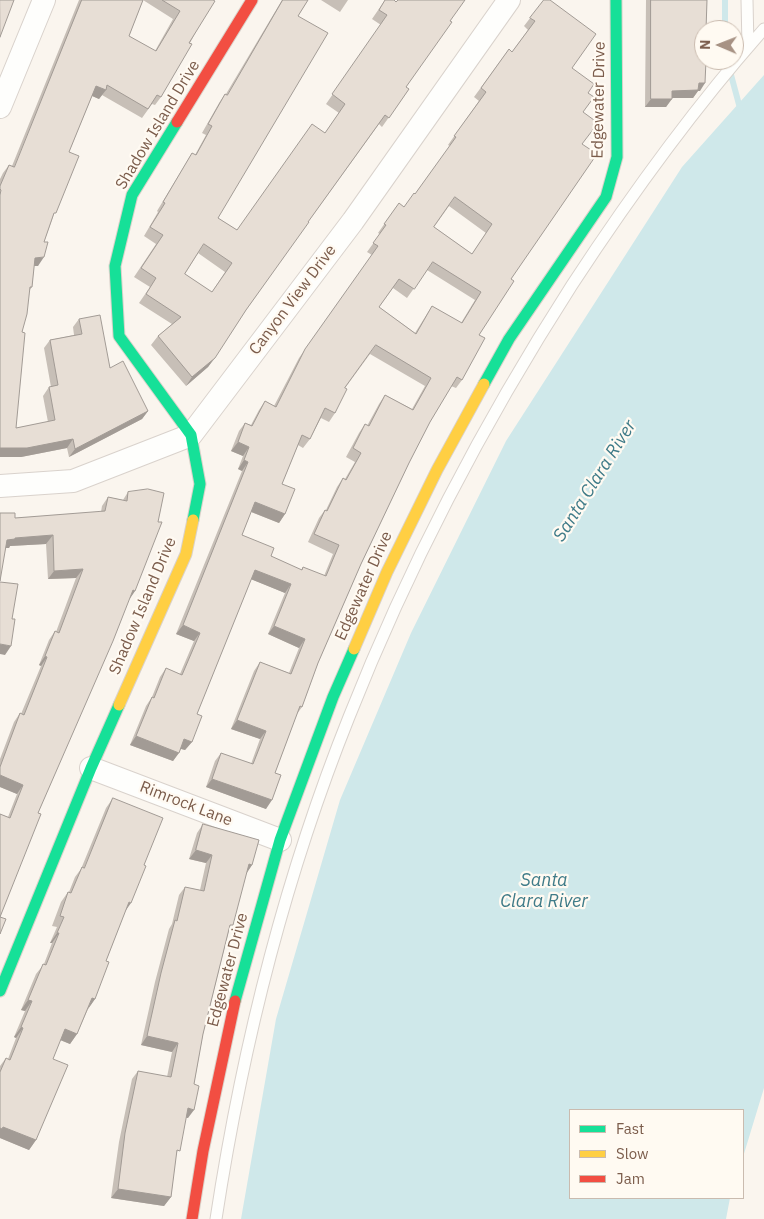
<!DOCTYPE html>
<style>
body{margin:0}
#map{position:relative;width:764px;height:1219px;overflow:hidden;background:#faf5ee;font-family:"IBM Plex Sans",sans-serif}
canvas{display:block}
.legend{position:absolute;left:569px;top:1109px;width:175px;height:90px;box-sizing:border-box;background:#fffaf2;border:1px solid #cabbaf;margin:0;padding:6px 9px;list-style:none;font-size:15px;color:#7b5c4b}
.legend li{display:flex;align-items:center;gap:10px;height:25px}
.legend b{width:25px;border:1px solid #cabbaf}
.north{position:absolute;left:694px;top:20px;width:50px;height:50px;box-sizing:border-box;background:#fffaf2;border:1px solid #cabbaf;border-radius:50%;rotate:271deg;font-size:14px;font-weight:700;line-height:20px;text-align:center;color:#7b5c4b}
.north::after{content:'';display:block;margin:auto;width:18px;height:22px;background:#a79284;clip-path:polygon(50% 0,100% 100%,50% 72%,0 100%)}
</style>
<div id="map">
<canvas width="764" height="1219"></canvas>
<ul class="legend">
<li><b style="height:6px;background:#16e098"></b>Fast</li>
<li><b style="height:6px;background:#ffcf43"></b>Slow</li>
<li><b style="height:6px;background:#f24e42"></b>Jam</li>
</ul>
<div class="north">N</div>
</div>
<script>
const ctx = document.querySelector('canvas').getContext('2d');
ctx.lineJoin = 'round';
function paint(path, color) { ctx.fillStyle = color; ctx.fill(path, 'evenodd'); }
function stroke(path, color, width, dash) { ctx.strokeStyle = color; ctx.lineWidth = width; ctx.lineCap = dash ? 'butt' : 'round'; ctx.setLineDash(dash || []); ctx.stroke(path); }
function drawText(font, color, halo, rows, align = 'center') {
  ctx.font = font + ' "IBM Plex Sans",sans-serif'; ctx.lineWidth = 4.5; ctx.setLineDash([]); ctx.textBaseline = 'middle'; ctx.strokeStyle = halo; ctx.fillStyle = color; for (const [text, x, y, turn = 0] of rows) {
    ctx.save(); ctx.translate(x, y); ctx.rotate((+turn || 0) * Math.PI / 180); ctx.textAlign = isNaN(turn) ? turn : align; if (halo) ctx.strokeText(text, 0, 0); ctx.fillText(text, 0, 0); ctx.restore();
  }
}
paint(new Path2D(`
 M764 75V1088L743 1157V1110H570V1198H730L726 1219H241L276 1019 340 800 411 633 506 441 682 167Z`), '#cfe8ea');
stroke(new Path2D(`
 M725 0V30
 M727 60 741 112`), '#cfe8ea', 6);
const lane = new Path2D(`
 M747 0 748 47
 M216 1219C242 1049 285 877 349 717 409 565 484 422 572 285 631 195 693 109 764 29`);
const street = new Path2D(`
 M0 107 44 0
 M0 486 73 481 191 435 353 221 509 0
 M91 768 280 840`);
const fast = new Path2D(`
 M177 122 132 195 115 266 119 336 191 435 200 484 193 520
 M484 384 509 339 606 197 617 157 616 0
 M0 991 91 768 119 705
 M235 1001 280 840 333 697 354 649`);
const slow = new Path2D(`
 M354 649 387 572 437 470 484 384
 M119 705 186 554 193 520`);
const jam = new Path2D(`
 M177 122 252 0
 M192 1219 203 1151 235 1001`);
stroke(lane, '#d9d2cc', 13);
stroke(street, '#d9d2cc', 24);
stroke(fast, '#dad2ca', 13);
stroke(slow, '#dad2ca', 13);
stroke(jam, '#dad2ca', 13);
stroke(lane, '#fefefc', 11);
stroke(street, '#fefefc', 22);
stroke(fast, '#16e098', 11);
stroke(slow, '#ffcf43', 11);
stroke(jam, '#f24e42', 11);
paint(new Path2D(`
 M79 0H213L161 97 155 105 152 104 142 118 102 95 99 99 92 96 69 152 53 217 44 242 38 266H34L32 287 29 291 22 332 16 428 48 422 43 396 49 387H51L44 348 50 340 74 335 73 327 79 319 110 368 148 411 142 419 69 457 67 448 21 457H0V179L3 173 9 165 12 166ZM143 0 173 19 155 51 129 36Z
 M282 0H308L298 16 218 218 237 230 325 133 339 113 326 104 381 25 372 19 385 0 396 2 450 21 406 87 409 89 382 127 379 124 308 222 244 313 208 367 186 386 151 345 158 336 172 324 139 303 150 287 134 277 156 244 144 236 158 212 157 211 186 163 192 153 195 155 206 135 202 133 219 103 225 94H226ZM198 253 225 272 212 292 185 274Z
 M321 0H348L340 12Z
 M544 0 572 68 588 93 583 112 582 144 511 279 479 335 462 380 456 388 451 386 430 422 409 463 361 564 318 663 302 707 297 714 275 773 266 809 206 787 215 761 221 753 251 764 260 739 231 729 254 671 260 662 289 673 299 648 268 634 285 593 251 579 197 714 192 742 185 750 181 749 173 761 130 745 146 706 152 697 160 677 166 668 180 674 194 641 176 634 242 471 238 469 243 456 231 451 239 431 245 423 251 425 259 410 265 401 274 406 299 358 372 255 367 252 380 234 378 233 399 203 404 207 415 194 450 146 448 145 479 101 474 97 509 49 512 52 528 30 524 26ZM449 206 486 233 472 254 434 227ZM427 270 475 300 461 323 432 306 415 333 379 307 393 288 407 298ZM370 354 425 386 412 409 385 395 379 404 367 426 365 424 359 433 346 457 355 462 345 479 343 478 337 487 326 510H325L319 518 308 542 333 554 324 576 303 567 301 570 271 556 242 535 251 512 279 523 285 514 282 484 298 445 303 448 310 439 321 418 329 422 335 413 345 388Z
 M646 0H707L700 91H698L693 98H672L666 107H645Z
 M128 492 135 591 129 599 38 813 0 917V934V814L8 817 17 794 0 787V759L14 722 20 713 21 714 41 666 39 665 49 640 55 631 56 632 76 578 48 579 46 544 10 546 9 548H6L0 513 15 518 101 512 102 506 108 497 123 500Z
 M113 798 125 912 106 961 95 999 88 1009 77 1034 70 1044 60 1040 53 1059 36 1140 29 1150 0 1138V1066L6 1058 8 1059 16 1038 14 1037 25 1011 21 1010 36 974 44 964 52 943H50L57 927 52 926 61 902 68 892H69L75 877 81 869 106 808Z
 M203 824 252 865 246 874 229 930 203 1034 188 1118H186L176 1156 171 1197 164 1206 111 1198 119 1142 132 1079 138 1071 167 1077 172 1052 141 1045 155 982 169 929 172 924 179 895 185 887 200 890 206 863 189 859 197 833Z`), '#c7bfb7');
paint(new Path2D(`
 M699 83H705L700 91H698L693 98H666L672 91Z
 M96 86 106 90 99 99 90 95Z
 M651 99H672L666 107H645Z
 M44 257 38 266H29L35 258Z
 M215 358 208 367 186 386 192 377Z
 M148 411 142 419 69 457 75 449Z
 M73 439 67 448 21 457H0V448Z
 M238 442 249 447 243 456 231 451Z
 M244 460 248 462 242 471 238 469Z
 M255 502 285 514 279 523 249 511Z
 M53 535 46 544 10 546 9 548H1L7 540 15 538Z
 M83 569 76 578 48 579 54 571Z
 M255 570 291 584 285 593 248 578Z
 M133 590 135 591 129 600Z
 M183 625 200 633 194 641 176 634Z
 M274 626 305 639 299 648 268 634Z
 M0 644 11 646 5 655 0 654Z
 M45 656 47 657 41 666 39 665Z
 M237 720 266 731 260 739 231 729Z
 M136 736 179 753 173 761 130 745Z
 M184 739 192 742 185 750 178 748Z
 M0 775 23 785 17 794 0 787Z
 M212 779 272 800 266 809 206 787Z
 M196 850 212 855 206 863 189 859Z
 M249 864 252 865 246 874Z
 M129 902 131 903 124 913Z
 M57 933H59L52 943H50Z
 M92 998 95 999 88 1009Z
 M28 1000 32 1001 25 1011 21 1010Z
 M21 1027 23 1028 16 1038 14 1037Z
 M65 1029 77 1034 70 1044 58 1039Z
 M147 1036 178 1043 172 1052 141 1045Z
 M188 1108 194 1110 188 1118 182 1117Z
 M3 1127 36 1140 29 1150 0 1138V1128Z
 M118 1189 171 1197 164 1206 111 1198Z`), '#a29b95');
const building = new Path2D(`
 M0 0H14L0 37Z
 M82 0H143L129 36 156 51 180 11 162 0H213L215 1 189 43 192 44 161 97 157 95 148 109 107 85 106 90 96 86 69 152 79 156 56 213H54L44 242H48L44 257 35 258 32 287H30L27 314 22 332 25 333 16 428 55 420 49 387 58 385 50 340 82 334 79 319 100 315 110 368 123 361 148 411 75 449 73 439 27 448H0V195L1 190 0 189V186L9 165 14 167Z
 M283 0H308L298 16 328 33 218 218 237 230 312 124 325 133 345 104 332 94 387 15 379 10 385 0H394L396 2 398 0H465L450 21 452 22 406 87 409 89 389 118 385 115 308 222H309L246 310 215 358 192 377 158 336 181 317 146 294 156 278 141 268 163 235 150 227 165 203 163 202 192 153 196 155 212 126 208 124 225 94 227 95ZM204 244 232 263 212 292 185 274Z
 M544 0H550L596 34 572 68 594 84 588 93 594 97 583 112 598 123 582 144 597 154 511 279 514 281 479 335 485 338 462 380 457 377 430 422 409 463 361 564 318 663 302 707 300 706 275 773 281 775 272 800 212 779 221 753 253 764 266 731 237 720 260 662 291 674 305 639 274 626 291 584 255 570 197 714 202 716 192 742 184 739 179 753 136 736 152 697 154 698 166 668 182 675 200 633 183 625 248 462 244 460 249 447 238 442 245 423 252 426 265 401 276 407 305 349 378 246 373 243 386 225 384 224 399 203 404 207 414 193 415 194 456 137 454 136 486 92 481 88 509 49 512 52 535 21 530 18ZM455 197 492 224 472 254 434 227ZM433 262 481 292 462 323 432 306 416 334 379 307 399 279 414 289ZM376 345 431 378 413 410 385 395 369 426 365 424 353 448 361 453 346 480 343 478 327 511 325 510 314 534 339 545 326 576 303 567 302 570 271 556 274 548 242 535 255 502 285 514 295 489 282 484 302 435 310 439 325 408 335 413 347 389 345 388Z
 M651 0H707L706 30H704V60H706L705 83H699L698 90 672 91V99H651Z
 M148 489 164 493 158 522H162L135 591 133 590 113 641 38 813 41 814 0 917 6 919 0 934V814L10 818 23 785 0 775V767L20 713 24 715 47 657 45 656 55 631 59 633 83 569 54 571 53 535 15 538V539L7 540 0 581V513H15V518L105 511 108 497 127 501 128 492Z
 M0 582 18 584 12 619H15L11 646 0 644Z
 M113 798 163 818 144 865 146 866 131 903 129 902 106 961 109 962 95 999 92 998 77 1034 65 1029 53 1059 68 1065 36 1140 3 1127 2 1129 0 1128V1072L6 1058 10 1060 23 1028 21 1027 32 1001 28 1000 43 964 46 965 59 933H57L64 917 60 916 68 892 71 893 82 867 84 868Z
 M203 824 259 840 252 865 249 864 233 925H230L203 1034 194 1084 199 1086 194 1110 188 1108 180 1151 177 1150 171 1197 118 1189 125 1133 138 1071 171 1077 178 1043 147 1036 161 973 175 920 177 921 185 887 204 891 212 855 196 850Z`);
paint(building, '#e7ded5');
stroke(building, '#a29b95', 1);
drawText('16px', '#7b5c4b', '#fffaf2', [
 ["Edgewater Drive",599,100,-89],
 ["Shadow Island Drive",158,125,-59],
 ["Canyon View Drive",293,300,-53],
 ["Edgewater Drive",364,586,-66],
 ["Shadow Island Drive",143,606,-67],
 ["Rimrock Lane",186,804,21],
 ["Edgewater Drive",228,970,-75]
]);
drawText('italic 18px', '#3f7b88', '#fffaf2', [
 ["Santa Clara River",595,481,-58],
 ["Santa",544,881],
 ["Clara River",544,902]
]);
</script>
